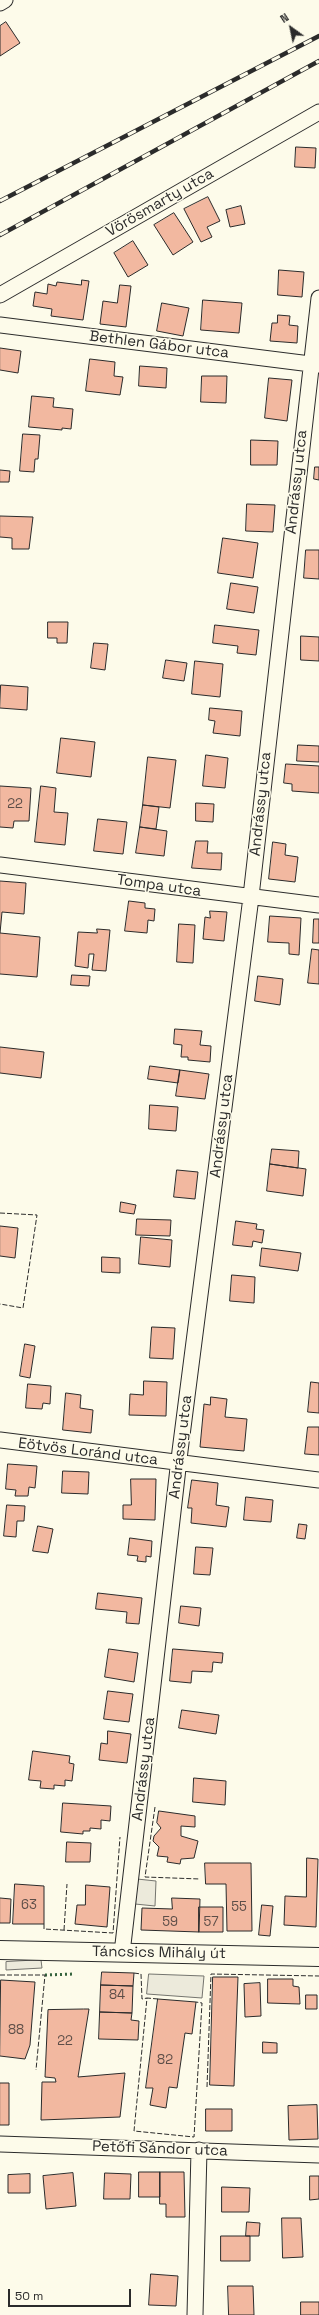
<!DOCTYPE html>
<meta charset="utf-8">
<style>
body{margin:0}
#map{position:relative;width:319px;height:2315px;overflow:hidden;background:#fdfbea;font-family:"Space Grotesk",sans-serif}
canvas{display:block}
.north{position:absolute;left:271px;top:8px;width:40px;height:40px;-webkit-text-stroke:3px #fdfbea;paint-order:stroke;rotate:327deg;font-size:11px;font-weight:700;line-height:16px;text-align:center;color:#2b2b2b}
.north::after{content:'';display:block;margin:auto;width:14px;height:18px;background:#2b2b2b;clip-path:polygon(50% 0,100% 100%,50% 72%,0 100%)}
.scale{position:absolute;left:8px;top:2289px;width:123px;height:18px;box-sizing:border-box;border:2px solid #2b2b2b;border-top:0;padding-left:5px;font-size:12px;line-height:14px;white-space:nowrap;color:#2b2b2b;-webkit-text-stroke:3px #fdfbea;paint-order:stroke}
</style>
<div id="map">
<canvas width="319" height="2315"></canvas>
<div class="north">N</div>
<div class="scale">50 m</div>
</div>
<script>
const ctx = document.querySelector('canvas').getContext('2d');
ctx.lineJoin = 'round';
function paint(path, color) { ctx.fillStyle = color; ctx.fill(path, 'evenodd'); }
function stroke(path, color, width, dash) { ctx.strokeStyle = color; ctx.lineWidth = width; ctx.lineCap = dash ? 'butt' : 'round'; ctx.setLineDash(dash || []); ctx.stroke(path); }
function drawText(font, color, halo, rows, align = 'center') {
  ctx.font = font + ' "Space Grotesk",sans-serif'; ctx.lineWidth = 3; ctx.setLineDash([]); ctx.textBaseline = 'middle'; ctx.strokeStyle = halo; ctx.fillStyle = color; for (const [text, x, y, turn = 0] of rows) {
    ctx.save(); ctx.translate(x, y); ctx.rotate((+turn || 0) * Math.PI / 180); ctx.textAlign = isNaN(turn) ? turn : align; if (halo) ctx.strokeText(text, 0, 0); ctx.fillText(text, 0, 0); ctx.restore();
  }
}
const parking = new Path2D(`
 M137 1879 156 1881 155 1906 135 1904Z
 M41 1960 42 1968 6 1970V1962Z
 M149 1974 204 1976 202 1998 147 1994Z`);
paint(parking, '#eceadb');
stroke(parking, '#74746e', 1);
const building = new Path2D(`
 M6 22 20 43 0 56V26Z
 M296 147 316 148 315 168 295 167Z
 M208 197 220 221 207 227 212 237 201 242 184 209Z
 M241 206 245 224 230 227 226 210Z
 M174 213 193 242 173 255 154 225Z
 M133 241 148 265 128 277 114 253Z
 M279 270 304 272 302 297 278 295Z
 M82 280 89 281 83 320 51 316 52 309 33 306 35 292 47 294 48 284 56 286 57 282 81 285Z
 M120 285 131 286 126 327 100 324 103 301 117 303Z
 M203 300 242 303 239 333 201 330Z
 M162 303 189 308 183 336 157 331Z
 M278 315 290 316 289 325 298 326 297 343 270 341 272 323H277Z
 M0 348 21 351 18 373 0 370Z
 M90 359 115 362 114 376 123 377 120 395 86 391Z
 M140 366 167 368 166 388 139 386Z
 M202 376H227L226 403 201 402Z
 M269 378 292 380 287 421 265 418Z
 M32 396 54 398 53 407 73 409 71 429 62 428V430L29 427Z
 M23 434 40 435 38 459H35L34 472 20 471Z
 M251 440 278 441 277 465H251Z
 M315 467H319V480L314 479Z
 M0 470 10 471 9 482H0Z
 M247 504 275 505 273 532 246 531Z
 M0 516 33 517 29 549H12V538L0 537Z
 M223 538 258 543 253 578 218 573Z
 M306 550H319V579L304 578Z
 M231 583 258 587 254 613 227 609Z
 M48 622H68L67 643H57V638H48Z
 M215 625 259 630 256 655 237 653 238 646 213 643Z
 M301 636 319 637V661L301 660Z
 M94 643 108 644 105 670 91 668Z
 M166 660 187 663 184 681 163 678Z
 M195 661 223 664 220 697 192 694Z
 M1 685 28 687 27 710 0 708Z
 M210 708 242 711 240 736 213 733 215 721 209 720Z
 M61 738 95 742 91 777 57 773Z
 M298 745 319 746V762L297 761Z
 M206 755 228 758 225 788 203 786Z
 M148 757 176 760 170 808 143 805Z
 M286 764 319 766V793L292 791V784L284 783Z
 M0 786 31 788 29 821H14L13 828 0 827Z
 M41 786 56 788 54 812 68 813 65 845 35 842Z
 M196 803 214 804 213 822 196 821Z
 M143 805 159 807 156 829 140 827Z
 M98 819 127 822 123 854 94 851Z
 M140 827 167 831 164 856 136 853Z
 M196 841H208L207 853H222L221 870 192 868Z
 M273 842 286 844 285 855 298 857 295 882 269 879Z
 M0 881 26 883 24 914 2 912 0 933 40 937 37 977 0 974Z
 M129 901 145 903V908L155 909 154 921 148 920 147 933 125 931Z
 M210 911 227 912 224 941 203 939 205 917 210 918Z
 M270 916 301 918 299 955 289 954V943L268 942Z
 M314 919H319V943H313Z
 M179 924 195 925 193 963 177 962Z
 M97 929 110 930 106 971 92 970 94 954H89L88 968 75 966 78 932 97 933Z
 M312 949 319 950V984L308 983Z
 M72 975 90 976 89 986 71 985Z
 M258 976 283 979 280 1005 255 1001Z
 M175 1029 202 1031 200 1045 211 1046 210 1062 188 1060V1057H181L182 1045 174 1044Z
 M0 1047 44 1052 41 1078 0 1073Z
 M150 1066 180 1070 178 1083 148 1079Z
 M180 1070 209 1074 205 1099 176 1096Z
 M150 1105 178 1107 176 1131 149 1129Z
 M272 1149 299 1151 298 1168 270 1164Z
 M270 1164 306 1169 303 1196 267 1191Z
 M177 1170 198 1172 195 1199 174 1197Z
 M121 1202 136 1205 134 1214 120 1212Z
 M137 1219 171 1220 170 1236 136 1235Z
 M236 1221 257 1224 256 1229 264 1230 262 1243 253 1241 252 1247 233 1245Z
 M0 1226 18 1228 15 1258 0 1256Z
 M141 1237 172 1240 170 1267 139 1264Z
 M262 1248 301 1253 298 1271 260 1266Z
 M102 1257 120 1258V1273L102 1272Z
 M232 1275 255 1277 254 1303 230 1301Z
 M152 1327 175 1328 173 1359 150 1358Z
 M25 1344 35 1346 30 1378 20 1376Z
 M144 1381 167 1382 166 1416 129 1415 130 1394 143 1395Z
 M311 1382 319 1383V1413L308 1412Z
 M28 1384 51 1386 50 1404 43 1403 42 1409 26 1408Z
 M66 1393 81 1395 80 1408 93 1410 91 1433 63 1430Z
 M211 1397 227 1399 225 1417 247 1419 244 1451 200 1447 204 1404 210 1405Z
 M308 1427H319V1455L305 1454Z
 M8 1464 37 1466 35 1488 29 1487 28 1496H15L16 1490 6 1489Z
 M63 1471 89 1472 88 1494 62 1493Z
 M131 1479H156L155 1520 123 1519V1505H131Z
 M192 1480 218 1483 216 1505 229 1507 226 1527 191 1523 192 1508H188Z
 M246 1497 273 1500 271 1522 244 1520Z
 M7 1505 25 1506 24 1521H17L16 1537 4 1536Z
 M299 1524 307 1525 305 1539 297 1538Z
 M38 1526 53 1529 48 1553 33 1551Z
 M130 1538 152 1541 151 1557 146 1556V1562L137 1561 138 1556 128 1555Z
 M196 1547 213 1548 210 1575 194 1574Z
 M98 1593 142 1598 139 1624 126 1623 127 1612 96 1609Z
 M181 1606 201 1608 199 1626 179 1623Z
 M109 1649 138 1653 134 1682 105 1677Z
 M173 1649 223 1653 222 1663 213 1662 212 1672 192 1671 191 1683 170 1681Z
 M108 1691 133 1694 129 1722 104 1719Z
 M182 1710 219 1715 216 1734 179 1728Z
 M108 1731 131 1734 127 1763 99 1760 101 1743 107 1744Z
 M33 1751 70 1756 69 1763 74 1764 72 1781 65 1780V1786L54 1785V1789L40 1788 41 1781 29 1780Z
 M194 1778 226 1781 225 1805 193 1802Z
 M63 1803 111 1806 110 1821 101 1820V1829L90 1828V1831H83V1834L61 1832Z
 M159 1811 195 1816V1827L181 1826V1836L198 1841 194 1858 181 1859 180 1864 167 1862 168 1857 157 1856 159 1847 153 1841 154 1836 161 1828 157 1823Z
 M67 1842 91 1843 90 1862H66Z
 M307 1858 318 1859 316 1927 284 1925 285 1896 306 1897Z
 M205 1863H251L252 1931H227L226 1884H206Z
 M15 1884 44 1886V1924H13Z
 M86 1885 110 1887 107 1927 75 1924 77 1905H85Z
 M0 1898 11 1899 10 1923H0Z
 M172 1898 200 1899 199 1932 141 1930 142 1908 172 1909Z
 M262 1905 273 1906 270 1936 259 1935Z
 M199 1907H223V1932H199Z
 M102 1972 134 1973 133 1986 101 1985Z
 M213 1977H238L234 2086 210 2085Z
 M268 1979H293V1986L299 1987 300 2004 268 2003Z
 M1 1980 35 1982 30 2045 25 2059 0 2056Z
 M260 1983 261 2016 245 2017 244 1984Z
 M101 1985 133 1986 132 2013 100 2012Z
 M306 1995H317V2009H306Z
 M158 1999 196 2002 192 2034 185 2033 177 2088 169 2087 166 2108 150 2105 153 2088H146Z
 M84 2009H89L78 2077 125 2073 120 2117 41 2120 42 2082H56L55 2078 45 2077 48 2010Z
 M100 2012 132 2013 131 2020 139 2021 138 2040 99 2039Z
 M263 2042 277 2043V2053H263Z
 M0 2083H9V2125H0Z
 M317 2105 318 2139 289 2140 288 2106Z
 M206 2109H232V2131H206Z
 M139 2172H160V2197H139Z
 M160 2172H184L185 2217H166V2204H160Z
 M73 2173 76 2206 46 2209 43 2176Z
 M105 2173 131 2174 130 2199H104Z
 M30 2174V2193H8V2175Z
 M310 2176H319V2199L310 2200Z
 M222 2187 250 2188 249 2212H222Z
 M282 2218H301L303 2257 283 2258Z
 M247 2222 260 2223 259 2236H246Z
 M221 2236H250V2261H221Z
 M151 2274 178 2276 176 2306 149 2305Z
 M228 2286H253L254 2315H229Z
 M301 2302H319V2315H301Z`);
paint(building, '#f2b8a0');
stroke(building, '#2b2b2b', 1);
const minor = new Path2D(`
 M0 3 5 0
 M0 295 319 112
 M0 325 319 365
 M0 865 319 905
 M0 1440 319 1480
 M122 1953 180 1451 250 905 319 298
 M0 2144 319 2155
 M195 2315 199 2150`);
const tertiary = new Path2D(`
 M0 1950 319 1957`);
stroke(minor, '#2b2b2b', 17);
stroke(tertiary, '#2b2b2b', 20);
stroke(minor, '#fdfbea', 15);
stroke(tertiary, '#fdfbea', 18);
const rail = new Path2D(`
 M0 201 319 36
 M0 235 319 61`);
stroke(rail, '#2b2b2b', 4.5);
stroke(rail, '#fdfbea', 3, [9]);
stroke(new Path2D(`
 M45 1975 75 1974`), '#34623c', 3, [2, 3]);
stroke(new Path2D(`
 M0 1213 37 1215 23 1308 0 1304
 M155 1807 145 1877 200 1879
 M44 1924V1929L113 1933 120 1837
 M64 1930 67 1884
 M134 1973 141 1974 142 1999 147 1998
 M0 1975H45L36 2070
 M158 1999 147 1998 134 2131 194 2137 202 2003 196 2002
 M207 2087 211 1974 319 1976`), '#2b2b2b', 1, [5, 2]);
drawText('13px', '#5d4e48', null, [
 ["22",15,804],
 ["63",29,1905],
 ["55",239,1907],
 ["59",170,1922],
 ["57",211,1922],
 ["84",117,1995],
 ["88",16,2030],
 ["22",65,2041],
 ["82",165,2060]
]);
drawText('15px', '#2b2b2b', '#fdfbea', [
 ["Vörösmarty utca",160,203,-30],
 ["Bethlen Gábor utca",159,345,7],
 ["Andrássy utca",297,482,-84],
 ["Andrássy utca",261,804,-84],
 ["Tompa utca",159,886,8],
 ["Andrássy utca",222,1126,-83],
 ["Andrássy utca",181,1447,-83],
 ["Eötvös Loránd utca",88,1452,7],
 ["Andrássy utca",144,1769,-83],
 ["Táncsics Mihály út",159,1953,1],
 ["Petőfi Sándor utca",160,2149,2]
]);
</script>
